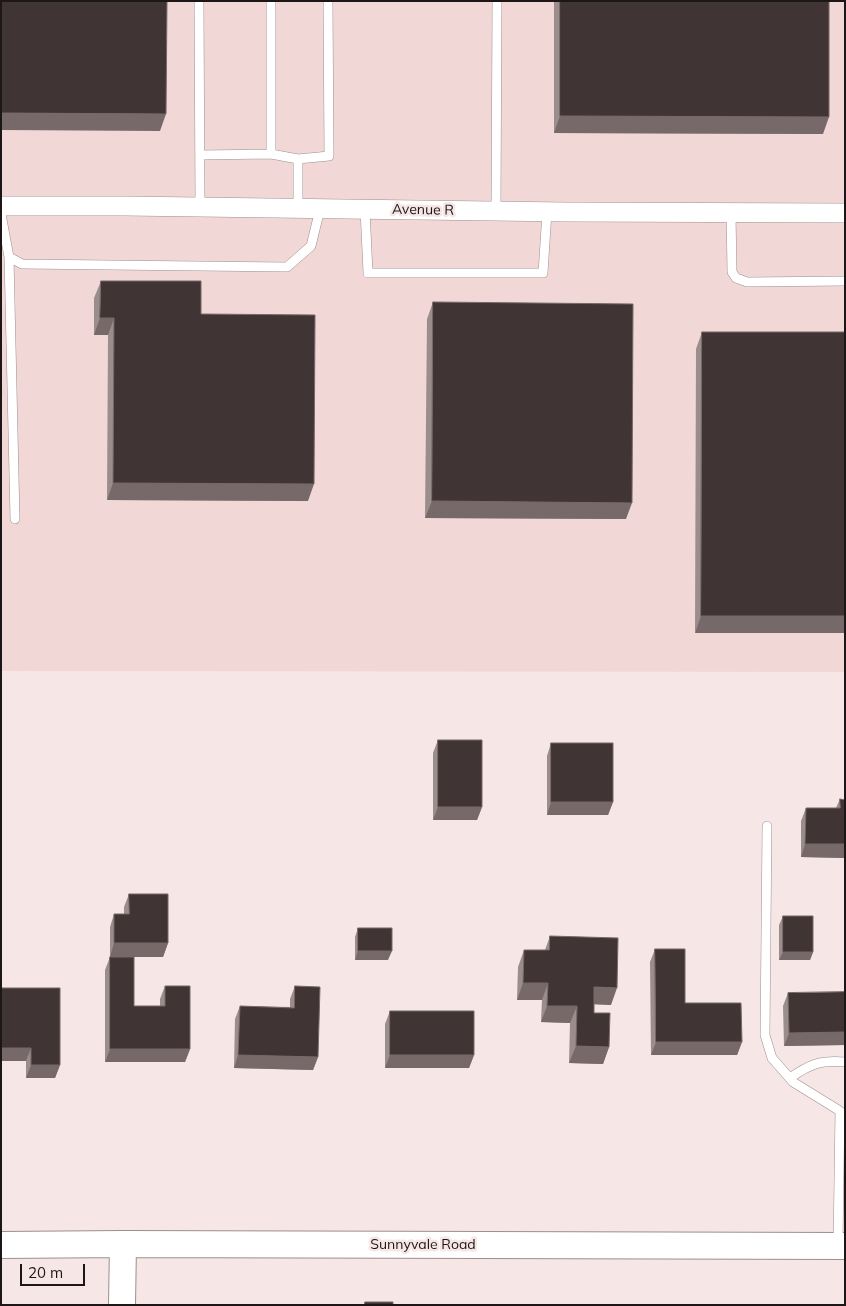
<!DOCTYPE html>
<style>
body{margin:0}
#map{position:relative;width:846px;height:1306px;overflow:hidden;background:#f6e6e5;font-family:Mulish,sans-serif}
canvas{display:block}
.frame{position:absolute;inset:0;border:2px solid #1c1716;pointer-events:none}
.scale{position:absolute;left:20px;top:1264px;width:65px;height:22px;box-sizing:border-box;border:2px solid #1c1716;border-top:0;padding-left:6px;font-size:15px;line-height:18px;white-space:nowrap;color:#1c1716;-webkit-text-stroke:4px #f6e6e5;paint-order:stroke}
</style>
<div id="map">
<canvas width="846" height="1306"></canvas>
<div class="frame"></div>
<div class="scale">20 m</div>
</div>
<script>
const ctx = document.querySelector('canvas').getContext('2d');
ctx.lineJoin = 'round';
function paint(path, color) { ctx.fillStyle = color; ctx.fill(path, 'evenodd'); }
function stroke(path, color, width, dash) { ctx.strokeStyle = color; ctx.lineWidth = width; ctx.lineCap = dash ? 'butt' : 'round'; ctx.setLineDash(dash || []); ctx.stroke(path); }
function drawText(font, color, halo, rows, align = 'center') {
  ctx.font = font + ' Mulish,sans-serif'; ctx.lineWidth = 5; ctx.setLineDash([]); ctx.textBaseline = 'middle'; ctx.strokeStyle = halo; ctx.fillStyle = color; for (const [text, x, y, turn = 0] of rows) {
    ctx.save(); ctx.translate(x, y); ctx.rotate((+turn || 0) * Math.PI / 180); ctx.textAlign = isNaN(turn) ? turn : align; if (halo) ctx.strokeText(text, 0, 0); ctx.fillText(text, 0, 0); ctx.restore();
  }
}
paint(new Path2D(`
 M1 1H845V672L1 671Z`), '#f1d8d7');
const lane = new Path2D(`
 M199 1 200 207
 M271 1V154L298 159 329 156 328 1
 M200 155 271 154
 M298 209V159
 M365 209 368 273H543L547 212
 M496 211 497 1
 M731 213 732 272 736 278 747 282 845 281
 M1 214 9 257 22 264 287 267 311 246 320 209
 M9 257 15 519
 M767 826 765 1035 772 1058 793 1082 840 1111 838 1244
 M790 1078C810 1064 820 1060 845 1062`);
const street = new Path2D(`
 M1 206H125L566 212 845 213`);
const secondary = new Path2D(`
 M1 1245 123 1244 845 1246
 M122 1305 123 1244`);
stroke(lane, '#9d8f8e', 10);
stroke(street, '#9d8f8e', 20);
stroke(secondary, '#9d8f8e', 28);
stroke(lane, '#fff', 9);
stroke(street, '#fff', 19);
stroke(secondary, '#fff', 26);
paint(new Path2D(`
 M554 1H829L823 134 554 133Z
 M101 281 201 314 308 501 107 500 108 335H94V298Z
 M433 302 626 519 425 518 427 319Z
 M702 332H845L695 633 696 349Z
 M438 740 482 807 477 820H433V753Z
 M551 743 613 802 608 815H547V756Z
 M840 799 845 800V858L801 857V821L806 808H836Z
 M129 894 168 943 163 957H110V927L114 914H124V907Z
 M783 916 813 952 810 960H779V925Z
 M358 928 388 960H355V937Z
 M550 936 611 1005 594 1004V1013L609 1047 603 1064 569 1063 570 1023 541 1022 542 1000H517L518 967 524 950H545Z
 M655 949 685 1003 742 1042 737 1055H651L650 962Z
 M110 957 134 1006H160V999L165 986 190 1049 185 1062H105V970Z
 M295 986 318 1057 313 1070 234 1068 235 1019 240 1006 290 1007V999Z
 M1 988 60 1065 55 1078H26V1061H1Z
 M845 992V1045L784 1046 783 1006 788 993Z
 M390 1011 474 1055 469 1068H385V1024Z`), '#9b8d8c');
paint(new Path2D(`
 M1 113 166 114 160 131 1 130Z
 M560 116 829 117 823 134 554 133Z
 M100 318H114L108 335H94Z
 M113 483 314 484 308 501 107 500Z
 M432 501 632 503 626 519 425 518Z
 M701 616H845V633H695Z
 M551 802H613L608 815H547Z
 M438 807H482L477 820H433Z
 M805 844H845V858L801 857Z
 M114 943H168L163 957H110Z
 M358 951H392L388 960H355Z
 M783 952H813L810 960H779Z
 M523 983H548L542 1000H517Z
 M594 987 617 988 611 1005 588 1004Z
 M547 1006H577L570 1023 541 1022Z
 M845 1032V1045L784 1046 789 1033Z
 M656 1042H742L737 1055H651Z
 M576 1046 609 1047 603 1064 569 1063Z
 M1 1048H31L26 1061H1Z
 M110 1049H190L185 1062H105Z
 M238 1055 318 1057 313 1070 234 1068Z
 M390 1055H474L469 1068H385Z
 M31 1065H60L55 1078H26Z`), '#776969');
const building = new Path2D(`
 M1 1H167L166 114 1 113Z
 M560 1H829V117L560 116Z
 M101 281H201V314L315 315 314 484 113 483 114 318H100Z
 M433 302 633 304 632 503 432 501Z
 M702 332H845V616H701Z
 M438 740H482V807H438Z
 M551 743H613V802H551Z
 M840 799 845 800V844H805L806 808H840Z
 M129 894H168V943H114V914H129Z
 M783 916H813V952H783Z
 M358 928H392V951H358Z
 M550 936 618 938 617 988 594 987V1013H610L609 1047 576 1046 577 1006H547L548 983H523L524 950H549Z
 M655 949H685V1003H741L742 1042H656Z
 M110 957H134V1006H165V986H190V1049H110Z
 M295 986 320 987 318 1057 238 1055 240 1006 294 1008Z
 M1 988H60V1065H31V1048H1Z
 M845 992V1032L789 1033 788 993Z
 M390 1011H474V1055H390Z
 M365 1302H393V1305H365Z`);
paint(building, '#403434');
stroke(building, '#776969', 1);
drawText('14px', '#1c1716', '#f6e6e5', [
 ["Avenue R",423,210,1],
 ["Sunnyvale Road",423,1245]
]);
</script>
